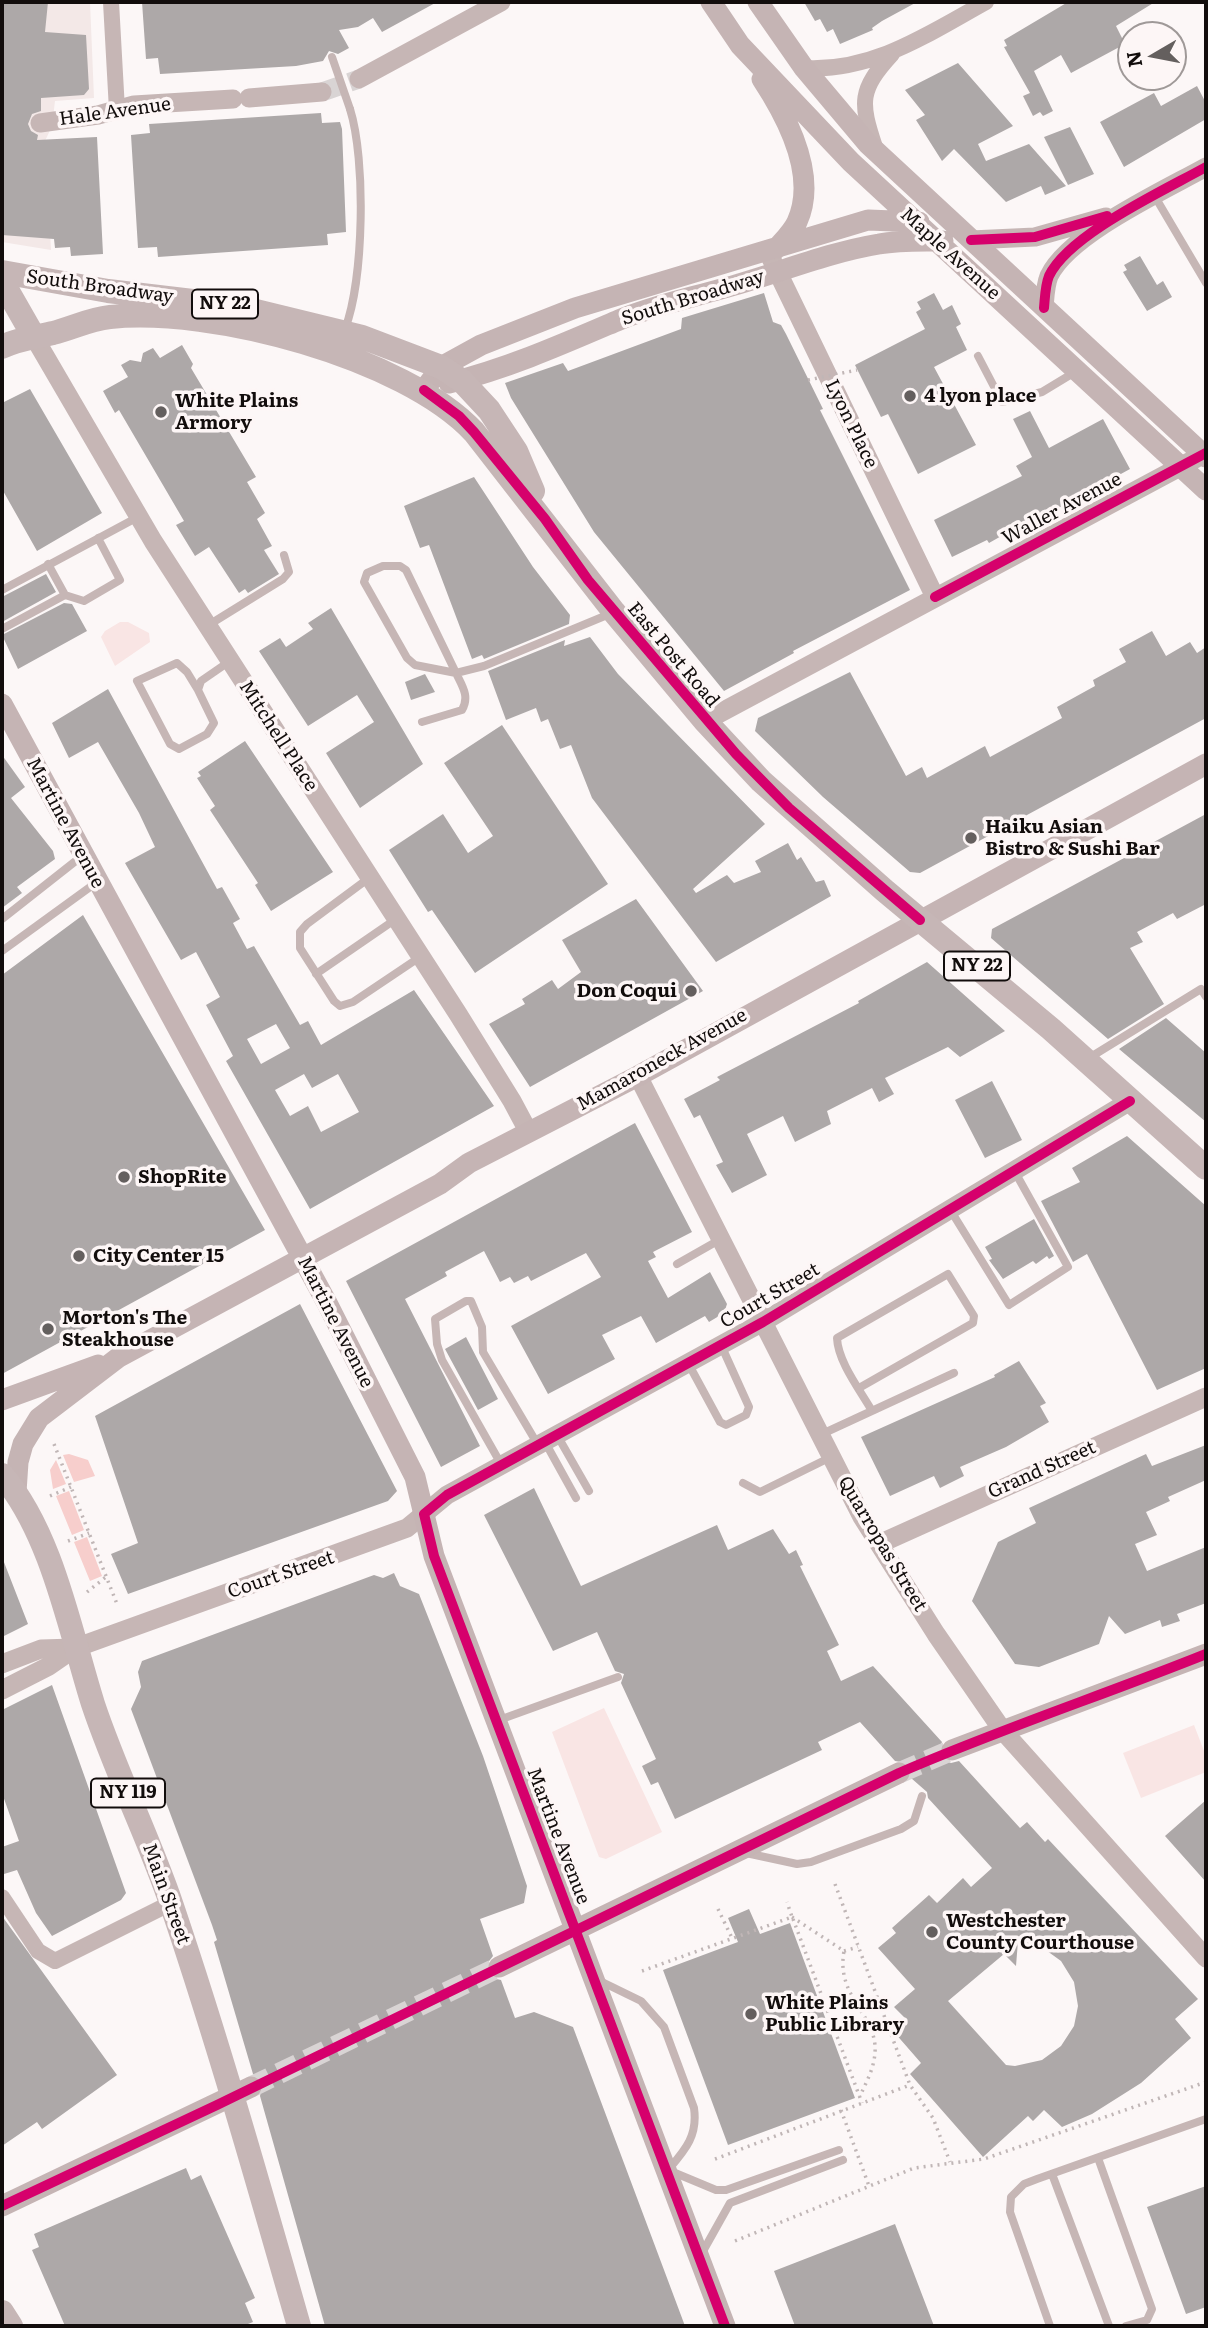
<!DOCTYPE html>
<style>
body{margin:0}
#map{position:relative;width:1208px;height:2328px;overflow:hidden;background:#fcf7f7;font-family:Literata,serif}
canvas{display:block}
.frame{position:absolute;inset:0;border:4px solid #120d0c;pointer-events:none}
.north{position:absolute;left:1117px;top:21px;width:70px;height:70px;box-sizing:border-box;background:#fdf6f6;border:2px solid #9f9998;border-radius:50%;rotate:260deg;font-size:19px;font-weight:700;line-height:28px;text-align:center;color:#120d0c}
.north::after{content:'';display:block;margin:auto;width:24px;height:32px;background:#645f5e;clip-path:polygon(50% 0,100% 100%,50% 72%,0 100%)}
</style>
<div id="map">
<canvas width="1208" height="2328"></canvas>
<div class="frame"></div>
<div class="north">N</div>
</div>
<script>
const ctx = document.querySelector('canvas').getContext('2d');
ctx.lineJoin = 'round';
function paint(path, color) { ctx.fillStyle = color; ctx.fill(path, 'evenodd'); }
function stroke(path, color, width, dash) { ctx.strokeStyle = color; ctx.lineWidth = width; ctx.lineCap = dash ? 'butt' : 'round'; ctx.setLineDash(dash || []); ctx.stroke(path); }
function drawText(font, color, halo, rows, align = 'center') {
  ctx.font = font + ' Literata,serif'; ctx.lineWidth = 7; ctx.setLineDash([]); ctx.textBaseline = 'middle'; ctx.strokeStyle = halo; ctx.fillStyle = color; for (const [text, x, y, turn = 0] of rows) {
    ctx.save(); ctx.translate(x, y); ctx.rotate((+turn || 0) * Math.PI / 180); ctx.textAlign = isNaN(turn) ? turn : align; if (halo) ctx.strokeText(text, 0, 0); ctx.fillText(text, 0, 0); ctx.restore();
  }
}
paint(new Path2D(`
 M2 2H90L94 98 55 101 52 126 45 141 51 250 2 242Z`), '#f3e8e7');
paint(new Path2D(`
 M120 622H128L149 633 150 642 115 666 101 637 105 631Z
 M604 1708 662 1832 606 1859 599 1857 552 1732Z
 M1194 1725 1206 1756V1772L1141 1798 1123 1753Z`), '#f9e5e4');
paint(new Path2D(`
 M69 1454 88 1460 95 1476 74 1482 63 1455Z
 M56 1460 66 1484 53 1489 50 1470Z
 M69 1491 84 1530 72 1535 56 1496Z
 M87 1537 102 1576 90 1581 74 1542Z`), '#f7cecc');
paint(new Path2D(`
 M2 2H48L45 32 86 35 89 89 84 95 41 98V111L32 114 28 124 31 131 38 135 37 140 97 137 103 254 71 256 70 247 55 248 54 239 2 235Z
 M142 2H437L382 32 373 18 358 27 339 30 349 48 338 54 329 51 323 61 296 66 160 74 158 58 146 59Z
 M804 2H917L882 21 872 28 873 30 840 44 833 29 827 32 820 19 815 21Z
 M1068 2H1155L1116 26 1125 44 1071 73 1061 55 1034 71 1053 111 1043 116 1040 112 1033 116 1023 96 1030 93 1004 47 1007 46 1004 40Z
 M958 63 1013 126 978 144 986 161 1029 144 1066 186 1045 195 1041 186 1006 202 954 149 942 161 916 120 925 115 905 90Z
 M1197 86 1206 103V119L1124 167 1100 122 1154 93 1161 106Z
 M321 113 322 123 340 122 342 129 346 232 327 234 328 245 158 257 157 247 138 248 131 135 150 133 149 124Z
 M1070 127 1094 174 1068 185 1044 137Z
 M1140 256 1157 285 1163 281 1172 297 1147 311 1123 272 1127 270 1124 265Z
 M764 293 773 322 781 325 786 334 823 409 820 410 910 590 793 651 794 653 724 691 594 532 511 398 505 383 563 363 568 371 681 329 682 318Z
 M934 293 943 310 952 305 961 324 956 327 967 350 934 367 976 445 918 474 888 414 881 417 855 365 925 329 916 312 921 309 917 302Z
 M182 345 193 364 191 368 256 477 247 482 265 513 257 519 272 546 264 550 279 574 248 593 245 589 239 593 209 547 195 556 176 525 184 521 119 410 115 413 103 391 128 377 121 365 130 360 141 362 143 353 153 348 160 358Z
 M30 389 102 513 37 551 2 489V403Z
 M1030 411 1049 448 1103 419 1130 469 1044 516 1042 513 989 543 987 540 952 557 934 520 1022 476 1016 466 1032 457 1013 419Z
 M474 477 533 567 570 615 569 624 484 659 482 655 472 659 429 545 420 548 404 506Z
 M46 574 56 592 2 622V597Z
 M64 603 72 604 87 631 18 669 2 635Z
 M331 608 423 764 360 808 326 753 374 722 357 695 308 726 259 651 280 638 286 647 313 629 308 623Z
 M1152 631 1166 656 1190 642 1197 653 1206 647V718L920 873 910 872 823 797 755 731 758 718 850 672 906 776 922 767 927 778 985 746 990 757 1062 718 1057 707 1095 686 1093 680 1126 662 1119 649Z
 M590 637 618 674 765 824 693 889 696 893 727 875 734 883 761 872 755 861 788 843 797 860 801 857 816 882 824 880 831 896 716 962 592 798 571 745 560 749 548 719 541 722 536 708 506 720 488 671 565 640 564 646Z
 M425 674 435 692 411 700 405 682Z
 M108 689 217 889 222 887 240 919 233 923 247 949 254 946 300 1025 308 1021 321 1045 414 990 494 1106 310 1209 226 1061 233 1056 206 1005 220 997 196 952 181 960 125 863 155 847 139 813 98 742 69 758 52 723ZM276 1024 290 1048 261 1064 247 1039ZM304 1074 312 1088 338 1074 359 1112 321 1132 308 1106 290 1116 275 1090Z
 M502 725 608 884 475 973 432 910 428 912 389 850 443 814 468 853 493 836 444 763Z
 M245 741 333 872 271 911 255 885 258 883 210 810 215 806 197 778 201 776 198 772Z
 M2 755 25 787 11 798 53 851 55 859 17 887 22 893 2 908Z
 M1206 814V904L1177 919 1173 913 1137 932 1143 942 1130 948 1164 1004 1108 1039 991 938 992 929Z
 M636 899 703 991 530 1087 489 1024 525 1004 522 999 552 980 558 989 581 972 562 940Z
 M83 915 265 1230 2 1374V975Z
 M927 962 1005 1031 960 1057 948 1047 885 1078 894 1094 879 1102 872 1088 827 1111 831 1124 795 1142 783 1116 747 1134 767 1175 732 1193 716 1165 723 1162 700 1115 694 1118 684 1099 720 1080 717 1077 859 1003 858 1001Z
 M1166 1018 1206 1053V1122L1119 1049Z
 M992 1081 1022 1140 985 1158 955 1100Z
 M635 1123 692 1232 653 1252 656 1257 648 1261 668 1298 710 1272 727 1304 724 1313 709 1322 705 1316 656 1343 641 1316 602 1335 615 1359 548 1394 511 1326 601 1277 586 1253 531 1281 528 1276 514 1283 510 1277 500 1282 484 1251 445 1272 447 1276 405 1299 480 1446 441 1467 346 1281Z
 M1127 1136 1206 1206V1368L1157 1390 1087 1254 1073 1262 1041 1201 1080 1182 1072 1168Z
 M1034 1219 1054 1256 1049 1259 1047 1256 1036 1264 1033 1261 1003 1279 989 1260 992 1259 985 1247Z
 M300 1304 397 1491 388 1501 128 1594 111 1554 138 1543 95 1416Z
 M466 1337 498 1399 478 1410 445 1349Z
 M1019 1361 1046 1403 1040 1406 1049 1422 1006 1447 960 1467 964 1476 940 1488 934 1476 890 1496 861 1437 995 1377 994 1375Z
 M1206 1445V1480L1168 1497 1170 1501 1146 1512 1157 1535 1135 1544 1147 1571 1206 1547V1603L1177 1614 1180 1621 1162 1627 1160 1620 1125 1634 1109 1616 1099 1644 1039 1667 1015 1664 972 1601 998 1542 1036 1523 1029 1508 1146 1454 1152 1466Z
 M534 1488 581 1586 717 1525 728 1550 773 1529 789 1554 796 1550 803 1565 800 1566 839 1645 827 1651 841 1681 873 1666 942 1742 939 1749 943 1760 951 1763 959 1761 1020 1828 1027 1822 1045 1842 1048 1839 1198 1999 1175 2019 1191 2038 1141 2083 1092 2114 1062 2127 1044 2110 1033 2121 1028 2116 983 2157 910 2074 921 2063 894 2032 907 2020 894 2007 915 1989 878 1948 896 1933 892 1928 929 1895 937 1903 963 1878 971 1887 992 1868 928 1798 927 1792 911 1778V1768L907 1763 895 1761 860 1722 818 1742 822 1750 675 1819 658 1782 651 1785 642 1766 656 1759 621 1683 624 1674 615 1671 597 1632 553 1651 484 1515ZM1018 1941 1043 1948 1061 1961 1074 1982 1078 2006 1074 2026 1061 2046 1042 2060 1015 2066 1006 2065 948 2001 1004 1954 1016 1966Z
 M2 1557 28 1624 2 1637Z
 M394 1573 400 1586 419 1594 483 1756 527 1886 524 1903 480 1919 493 1956 486 1965 487 1972 492 1978 501 1980 515 2018 534 2012 573 2027 685 2326H325L260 2096 263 2082 253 2074 214 1942 217 1940 212 1925 131 1709 141 1687 138 1672 142 1661 374 1575 383 1578Z
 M52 1685 126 1893 121 1900 52 1936 36 1913 17 1870 4 1874 2 1866V1847L19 1841 2 1793V1710Z
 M1206 1800V1882L1165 1836Z
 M749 1909 760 1934 790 1923 855 2098 728 2145 663 1970 738 1942 728 1918Z
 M2 1916 117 2075 42 2129 37 2122 2 2146Z
 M186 2168 191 2180 201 2175 255 2298 245 2303 253 2322 243 2326H65L32 2250 39 2247 34 2234Z
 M1206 2186V2307L1186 2314 1147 2207Z
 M895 2224 934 2326H795L774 2271Z`), '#ada8a8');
stroke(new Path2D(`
 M322 92 359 79`), '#d9d4d4', 19, [19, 10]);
stroke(new Path2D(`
 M899 1773 952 1750
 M251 2087 499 1967`), '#d9d4d4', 21, [21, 10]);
stroke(new Path2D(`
 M54 1444 117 1604
 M50 1496 71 1487
 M68 1541 89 1533
 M87 1592 106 1577
 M835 1884 910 2085 933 2118 950 2162
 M718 1909 732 1938
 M792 1917 844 1951C835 2001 883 2016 874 2060 872 2072 865 2085 860 2096
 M793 1919 862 2103
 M844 1951 858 1947
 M642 1971 792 1917 787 1902
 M827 2007 851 1998
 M841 2110 869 2186
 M715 2159 910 2085
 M735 2241 914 2168 984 2159 1206 2082`), '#c0b6b6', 3.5, [2, 5]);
stroke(new Path2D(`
 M1154 195 1206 283
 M345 329C364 279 366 160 350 109
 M978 356 1002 402 1042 392 1075 372
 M383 566H400L406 570 456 673 415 665 407 658 364 582 367 573Z
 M2 590 138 517
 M65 595 84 601 120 580 98 538
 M207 626 283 579 289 572 284 555
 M2 629 65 595 48 564
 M198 690 187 672 177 663 137 681 170 744 179 749 207 734 214 723 198 690 201 681 230 661
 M422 722 462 710C470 696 462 686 456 673L484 666 612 613
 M369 878 307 924 300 932V948L334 1001 340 1006 353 1002 420 957
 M2 919 82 856
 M2 951 97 882
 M316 974 396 919
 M1089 1058 1201 989 1206 997
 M951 1211 1009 1305 1068 1267 1015 1172
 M677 1264 721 1239
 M688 1363 720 1422 726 1425 746 1415 749 1407 721 1345
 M859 1388 973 1323 974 1316 948 1274 837 1338C838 1362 860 1390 872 1411
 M822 1434 954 1373
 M557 1435 589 1491
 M545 1442 576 1498
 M501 1464 442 1360 437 1344 435 1319 466 1301H471L482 1327 483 1352 538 1445
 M743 1483 760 1492 831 1457
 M499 1720 618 1677
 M746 1853 797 1864 811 1862 901 1829 914 1821 922 1796
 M600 1981 641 2001 664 2027 694 2108C698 2136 685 2150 668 2170L716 2190H726L839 2150
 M1098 2158 1152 2309 1147 2320 1126 2326
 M1052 2174 1109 2326
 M702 2253 730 2203 843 2160
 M1050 2326 1010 2212 1011 2197 1024 2184 1037 2179 1206 2119`), '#c6b6b5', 8);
stroke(new Path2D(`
 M111 2 117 110
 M804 68C873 72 928 34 986 2
 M875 147C860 102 859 90 892 54
 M2 1897 38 1951 55 1961 171 1903`), '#c6b6b5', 16);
stroke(new Path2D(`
 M359 79 501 2
 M249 98 322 92
 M40 123 98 115 134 105 233 99
 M971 240 1035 237 1106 217
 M767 250 935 597
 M1044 308C1045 298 1045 286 1049 276 1069 234 1165 190 1206 167
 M34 337 153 541 458 1014 512 1101 528 1131
 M705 721 1206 453
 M638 1076 862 1517 936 1634 1003 1731 1206 1958
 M879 1544 1206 1397
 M2 1664 41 1649 74 1648
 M2 1690 49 1666 75 1648 407 1528 447 1495 763 1322 1130 1101`), '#c6b6b5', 19);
stroke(new Path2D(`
 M711 2 740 45 851 162 1206 490
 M758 2 804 68 868 144 1206 457
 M762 79C787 117 818 176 797 222 793 231 784 240 777 248
 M449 383C509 368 563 344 619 320 652 306 686 299 721 289 774 275 825 253 879 244 900 240 922 241 943 241
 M424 390 441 367 481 345 575 308 868 220 919 222
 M2 704 327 1303 415 1477 434 1556 725 2326
 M2 1400 98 1365
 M16 1492 18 1462 23 1444 39 1418 119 1357 440 1184 469 1163 638 1076 1206 764
 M952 1750 1206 1654
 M499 1967 899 1773
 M2 2206 251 2087`), '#c5b4b4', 21);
stroke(new Path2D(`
 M2 272 108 291 235 306 362 337 441 367 461 380 489 410 516 451 533 491
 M2 281 34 337
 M2 347C17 339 36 337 53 333 72 328 90 319 110 317 211 306 404 357 474 432L614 612 705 721 761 781 884 890 1051 1029 1206 1168
 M2 1475C52 1533 70 1631 93 1704 116 1773 149 1838 172 1906 219 2045 259 2186 299 2326
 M2 2312 11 2326`), '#c6b6b6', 24);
stroke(new Path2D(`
 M808 380 857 370`), '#c0b6b6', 3.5, [2, 5]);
stroke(new Path2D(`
 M332 57 350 109`), '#c6b6b5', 8);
stroke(new Path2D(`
 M971 240 1035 237 1107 216
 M1044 308C1045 298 1045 286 1049 276 1069 234 1165 190 1206 167
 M424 390 459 416 474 432 545 519 588 580 736 754 789 808 920 920
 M935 597 1206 453
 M2 2206 217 2105 899 1773C1000 1729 1104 1695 1206 1654
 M725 2326 434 1556 424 1514 447 1495 763 1322 1130 1101`), '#d6006c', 10);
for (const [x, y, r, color] of [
 [910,396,7,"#645f5e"],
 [161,412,7,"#645f5e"],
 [971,838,7,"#645f5e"],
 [691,991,7,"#645f5e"],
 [124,1177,7,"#645f5e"],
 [79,1256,7,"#645f5e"],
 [48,1329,7,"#645f5e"],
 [932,1932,7,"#645f5e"],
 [751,2014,7,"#645f5e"]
]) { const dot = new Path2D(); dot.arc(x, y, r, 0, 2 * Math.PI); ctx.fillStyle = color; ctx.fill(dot); stroke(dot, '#fdf6f6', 2.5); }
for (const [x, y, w] of [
 [225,304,66],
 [977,966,66],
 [128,1793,74]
]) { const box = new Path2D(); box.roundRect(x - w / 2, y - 14.5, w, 29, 5); ctx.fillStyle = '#fdf6f6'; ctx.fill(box); stroke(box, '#120d0c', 2); }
drawText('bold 18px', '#120d0c', null, [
 ["NY 22",225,304],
 ["NY 22",977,966],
 ["NY 119",128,1793]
]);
drawText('19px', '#120d0c', '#fdf6f6', [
 ["Hale Avenue",115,112,-8],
 ["Maple Avenue",950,254,42],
 ["South Broadway",100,287,8],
 ["South Broadway",693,298,-17],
 ["Lyon Place",851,424,64],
 ["Waller Avenue",1062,509,-28],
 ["East Post Road",673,655,50],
 ["Mitchell Place",278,736,57],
 ["Martine Avenue",65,823,62],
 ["Mamaroneck Avenue",662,1060,-29],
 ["Court Street",770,1296,-30],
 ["Martine Avenue",335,1322,63],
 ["Grand Street",1042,1470,-24],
 ["Quarropas Street",882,1544,59],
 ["Court Street",281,1575,-19],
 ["Martine Avenue",558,1836,69],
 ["Main Street",166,1894,70]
]);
drawText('bold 19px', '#120d0c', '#fdf6f6', [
 ["4 lyon place",924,396],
 ["White Plains",175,401],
 ["Armory",175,423],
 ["Haiku Asian",985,827],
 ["Bistro & Sushi Bar",985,849],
 ["Don Coqui",677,991,"right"],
 ["ShopRite",138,1177],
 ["City Center 15",93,1256],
 ["Morton's The",62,1318],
 ["Steakhouse",62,1340],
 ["Westchester",946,1921],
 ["County Courthouse",946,1943],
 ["White Plains",765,2003],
 ["Public Library",765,2025]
], 'left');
</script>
